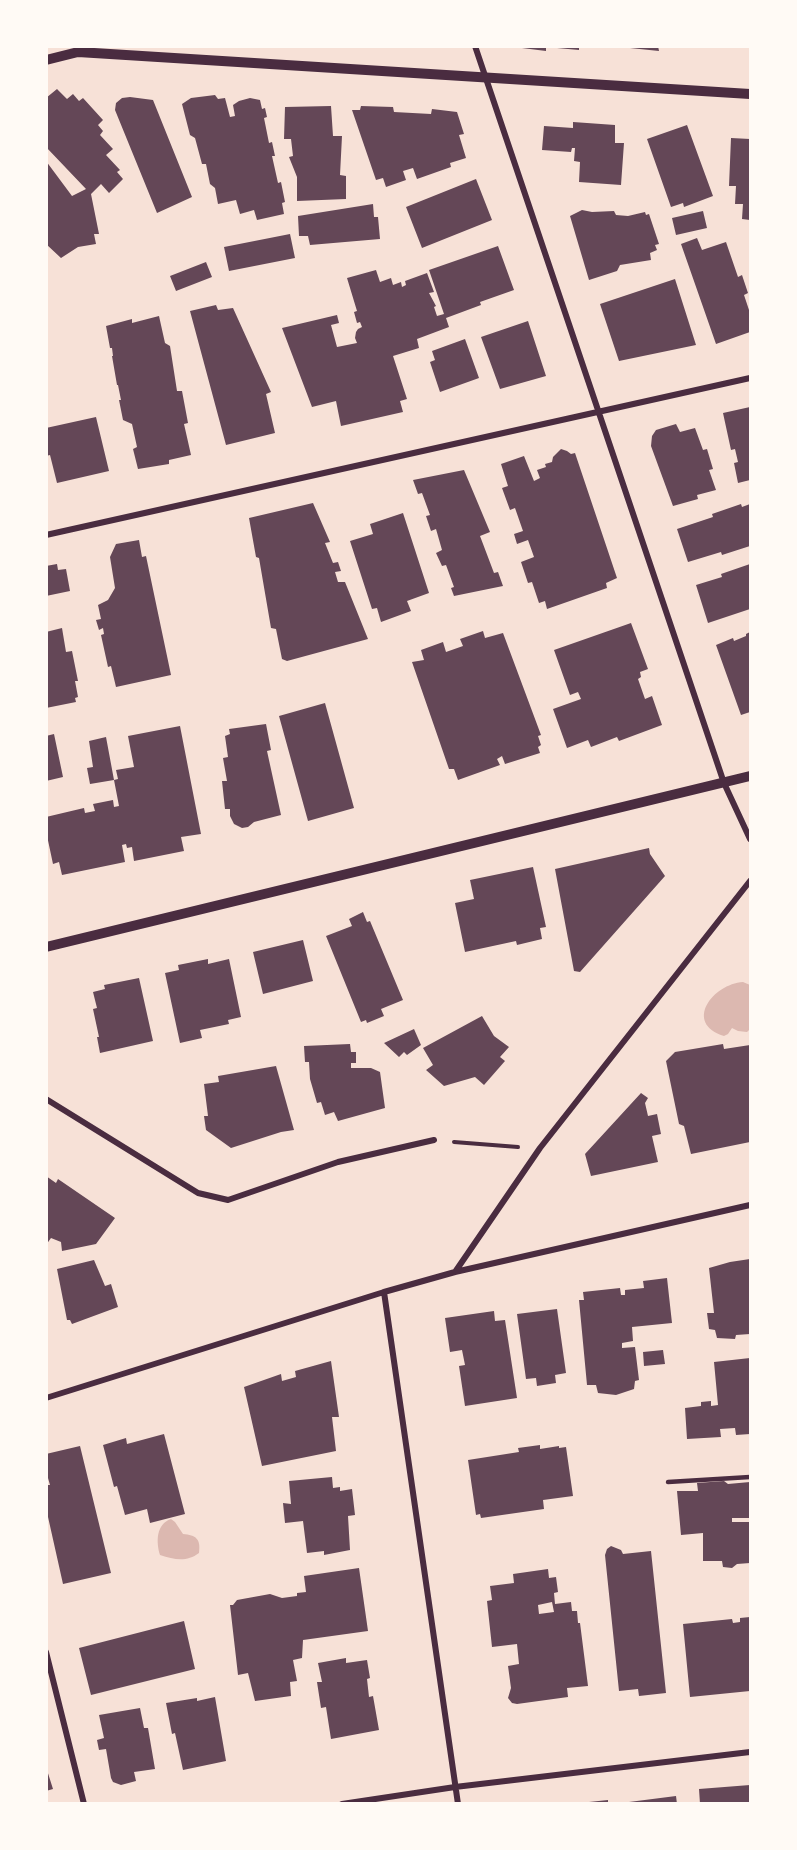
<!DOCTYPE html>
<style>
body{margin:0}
#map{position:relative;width:797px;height:1850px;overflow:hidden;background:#f7e1d7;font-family:"PT Sans",sans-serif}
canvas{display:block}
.frame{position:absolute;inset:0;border:48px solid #fffaf5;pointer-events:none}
</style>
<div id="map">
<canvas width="797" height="1850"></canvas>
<div class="frame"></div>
</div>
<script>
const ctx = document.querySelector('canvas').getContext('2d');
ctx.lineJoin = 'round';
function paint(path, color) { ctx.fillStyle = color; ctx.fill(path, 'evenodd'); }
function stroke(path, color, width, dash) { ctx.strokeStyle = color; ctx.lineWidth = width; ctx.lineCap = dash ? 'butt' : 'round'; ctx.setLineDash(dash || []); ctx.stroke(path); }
paint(new Path2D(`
 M743 982 750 985V1029L747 1032 738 1031 732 1028 728 1034 724 1036C683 1023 713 984 743 982Z
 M171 1519 175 1522 183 1534C196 1535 201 1539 199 1553 187 1562 175 1560 160 1555 156 1542 156 1524 171 1519Z`), '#dcb8b0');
paint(new Path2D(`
 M522 46H546V51L522 48Z
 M557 46H579V50L557 48Z
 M630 46H658L659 51 630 48Z
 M57 89 67 99 73 94 79 101 83 98 103 120 98 125 103 131 100 135 113 149 106 155 120 170 117 172 123 179 109 193 101 184 91 194 99 234H94L96 244 78 247 61 258 46 244V161L72 196 86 189 46 147V98Z
 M215 95 218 99 225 98 230 117 235 116 233 105 239 101 250 98 260 100 262 109 265 108 267 117 264 118 269 143 272 142 275 156H272L278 183 281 182 285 202 282 203 284 214 257 220 254 210 240 214 236 200 218 204 215 188 210 184 206 164H202L195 138 190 135 182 104 191 98Z
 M130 97 153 100 192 197 157 213 115 110 116 103 122 98Z
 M331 106 333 136H342L340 175 346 176V199L297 201V177L289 157 293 156 291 139H284L285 107Z
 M361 106 393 107 394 112 431 114 432 109 457 112 464 134 459 135 466 158 450 163 451 167 417 179 413 168 403 171 406 180 386 187 383 178 376 180 352 110H360Z
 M573 122 615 125V143H624L621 185 579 182 580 162 574 161 575 148H572L571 152 542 150 544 126 573 128Z
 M687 125 713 196 684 207 683 203 671 207 647 139Z
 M731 138 750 139V220L742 219 743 204H735L736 186H729Z
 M476 179 492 220 422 248 406 207Z
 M373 204 374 217H378L380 239 310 245 308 236H299L298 216Z
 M582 210 592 212 614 211 616 215 628 216 645 212 646 215 649 214 659 244 655 245 657 250 650 253 651 260 620 265 617 271 589 280 570 216Z
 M703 211 707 228 676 235 672 218Z
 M290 234 295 258 229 271 224 247Z
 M697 238 702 250 726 242 738 277 742 275 748 293 744 295 750 313V332L716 344 681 244Z
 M498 246 514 290 480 302 481 305 446 318 449 327 417 339 419 348 393 356 407 399 400 401 403 412 341 426 336 401 312 407 282 328 337 315 339 323 331 325 337 347 357 343 355 338 356 332 358 329 362 327 360 322 357 323 354 312 357 311 347 278 376 270 380 282 391 278 393 285 401 282 402 287 406 285 405 281 427 273 434 292 429 293 436 306 434 307 437 316 444 314 429 270Z
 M206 262 212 277 176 291 170 276Z
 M675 279 696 345 619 361 600 304Z
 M216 305 218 310 233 308 271 392 266 394 275 433 226 445 190 311Z
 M159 316 165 343 170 346 177 391H182L188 423 184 424 191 455 169 460V464L138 469 133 449 137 447 132 424 123 420 119 400H121L118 385H117L112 356H113L112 348H110L106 326 132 319V323Z
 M528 321 546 376 500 389 481 337Z
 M465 339 479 378 440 392 430 362 435 360 432 351Z
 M750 407V480L738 483 734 463 738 462 735 449 731 450 723 413Z
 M96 417 109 471 57 483 50 455 46 456V428Z
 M676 424 680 432 695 428 703 450 707 449 713 469 709 470 716 490 697 495 698 499 673 506 651 446 652 436 656 430Z
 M561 449 567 451 571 454 575 453 617 578 606 583 607 588 547 609 545 601 539 603 532 582 528 583 521 562 534 557 528 540 517 544 514 534 523 531 515 508 510 510 502 488 508 486 501 464 524 456 534 481 540 478 537 470 546 467 545 464 552 462 553 457Z
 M464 470 490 532 480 536 494 573 498 572 503 586 454 596 451 588 454 587 446 565 442 566 436 553 442 550 436 529 431 531 426 516 430 515 422 493 418 494 413 480Z
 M313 503 330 542 325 543 333 563 338 562 341 571 335 572 338 582H345L368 639 287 661 282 659 276 629 271 628 259 558 256 557 249 518Z
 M741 504 742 507 750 504V546L722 555 721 552 688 562 677 529 713 517 712 514Z
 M403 513 429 593 407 601 411 611 381 622 377 608 372 609 350 541 373 534 370 524Z
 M139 540 142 557 146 556 171 675 116 687 111 666 108 667 101 635 104 634 103 628 99 630 96 620 101 619 98 605 108 600 115 588 110 557 116 544Z
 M57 564 58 570 66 569 70 591 46 596V566Z
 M750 564V609L708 623 696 585 722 577 721 574Z
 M631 623 648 669 640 672 641 677 638 679 645 699 652 696 662 725 619 741 617 737 591 747 588 740 567 748 553 709 581 699 578 692 570 695 554 650Z
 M62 628 66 652 72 651 78 681H75L78 697 75 698 76 702 46 708V632Z
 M483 631 485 638 503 633 541 735 538 736 541 745 538 747 540 753 505 764 502 756 497 759 500 765 458 780 454 769H449L412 662 424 660 421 650 443 642 446 652 463 646 460 639Z
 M750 632V712L741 715 716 645 733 638 734 641 746 636V634Z
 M325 703 354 808 308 821 279 716Z
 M266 724 271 750 267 751 281 815 254 822 248 827 242 828 234 824 230 816V809H225L222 781H227L223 758 228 757 225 736 230 734 229 729Z
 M180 726 201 834 181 837 184 851 134 861 132 847 127 848 126 844 122 845 125 862 62 875 59 862 53 864 46 831V817L84 808 85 813 95 811 93 804 113 800 114 807 119 806 114 780 118 779 116 770 134 767 128 736Z
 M54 734 63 777 46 781V736Z
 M106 737 114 780 90 784 87 768 93 767 89 741Z
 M649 848 650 854 665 876 580 972 574 971 555 869Z
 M533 867 546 927 540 928 542 939 517 945 516 941 465 952 455 903 474 899 470 880Z
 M363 912 367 922 370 921 403 1000 381 1009 384 1016 367 1023 366 1020 361 1022 326 936 352 926 349 919Z
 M303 940 313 981 263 994 253 952Z
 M208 959V964L229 959 241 1017 228 1020 229 1024 200 1030 202 1038 180 1043 165 973 179 970 178 965Z
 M139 978 153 1041 100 1053 97 1037H99L93 1009 97 1008 93 992 105 989 104 985Z
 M482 1016 494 1036 509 1047 500 1057 505 1061 484 1085 475 1077 444 1086 426 1070 433 1065 423 1048Z
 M414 1029 421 1045 407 1055 404 1052 399 1057 384 1043Z
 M350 1044 351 1052H356V1063H351V1068H371L380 1072 385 1108 338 1121 334 1112 325 1115 321 1102 317 1103 310 1079 309 1062H305L304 1046Z
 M723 1044 724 1049 750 1045V1142L691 1154 684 1126 679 1124 666 1061 675 1052Z
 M276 1066 294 1130 281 1132 231 1148 206 1130 204 1116H208L204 1084 219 1082 218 1076Z
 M641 1093 648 1098 645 1103 648 1116 657 1114 661 1134 652 1136 658 1162 591 1176 585 1154Z
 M46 1176 56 1183 58 1179 115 1218 96 1244 62 1251 61 1242 51 1238 46 1245Z
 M750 1259V1334L736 1335 735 1339 717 1338 715 1330 709 1329 707 1313H714L709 1268 730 1262Z
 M94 1260 105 1286 111 1284 118 1307 72 1324 70 1320H67L57 1269Z
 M667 1278 672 1323 632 1327 633 1341 622 1343V1348L635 1347 639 1380 635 1381 634 1389 616 1395 598 1393 596 1385H587L579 1300H584L583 1292 620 1288 621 1295H625V1290L644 1288 643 1281Z
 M557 1309 566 1373 555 1375 556 1383 537 1386 536 1378 526 1379 517 1314Z
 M494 1311 495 1321 505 1320 517 1398 465 1406 459 1366 465 1365 462 1350 450 1352 445 1318Z
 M663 1350 665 1364 644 1366 643 1352Z
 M750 1358V1434L736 1435 735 1428 720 1429 721 1437 687 1439 685 1408 701 1406V1402L711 1401V1406L718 1405 714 1362Z
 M331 1361 339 1417H332L336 1451 262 1466 244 1387 281 1374 282 1381 296 1377 295 1371Z
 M164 1434 185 1514 150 1523 147 1509 125 1515 117 1486 114 1487 103 1445 126 1438 127 1444Z
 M540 1445V1449L559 1446V1448L566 1447 573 1496 543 1500 544 1509 481 1518 480 1514 476 1515 468 1460 519 1452 518 1448Z
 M80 1446 111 1573 63 1584 46 1508V1485H50L46 1471V1454Z
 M332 1477 333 1488 340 1487V1491L352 1489 355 1515 348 1516 350 1550 324 1555V1551L307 1553 303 1521 285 1523 283 1503 291 1504 289 1481Z
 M724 1481 728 1484 750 1482V1518H732V1522H750V1563L737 1564 732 1568 723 1567 722 1561H703V1533L681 1535 677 1491H698L697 1483Z
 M611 1546 621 1550 623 1554 651 1551 666 1693 639 1696 638 1689 619 1691 605 1555 607 1549Z
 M359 1568 368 1631 303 1640 302 1658 293 1660 297 1681 290 1682 291 1696 255 1701 248 1673 238 1675 230 1605H233L237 1600 270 1594 282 1598 297 1596V1593L306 1592 304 1576Z
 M548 1569 549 1578 556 1577 558 1592 554 1593 555 1604 571 1602 572 1611H577L578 1623H580L588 1686 567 1688 568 1697 517 1704 512 1703 508 1698 511 1688 508 1666 519 1664 517 1644 492 1647 487 1601 492 1600 490 1586 514 1583 513 1574ZM552 1602 554 1612 539 1614 538 1605Z
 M750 1617V1691L690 1697 683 1624 732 1619 733 1623 740 1622V1618Z
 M184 1621 195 1669 91 1695 79 1648Z
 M346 1658V1663L367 1660 370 1678 367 1679 369 1697 373 1696 379 1730 331 1739 326 1707 321 1708 317 1682H322L318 1663Z
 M215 1697 226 1761 183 1770 175 1733 172 1734 166 1703 197 1698V1701Z
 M140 1708 144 1728H148L155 1769 134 1772 136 1781 121 1785 113 1782 111 1778 106 1749 99 1750 97 1740 104 1738 99 1715Z
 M46 1767 53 1789 46 1791Z
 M750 1785V1804H700L699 1789Z
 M676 1796 677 1804H629V1802Z
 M608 1800V1804H589V1802Z`), '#644757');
stroke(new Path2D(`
 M454 1142 518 1147`), '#4a2c40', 4);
stroke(new Path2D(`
 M668 1482 750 1477`), '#4a2c40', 4.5);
stroke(new Path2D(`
 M475 46 724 783 750 839
 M46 535 750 378
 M46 1099 198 1193 228 1200 338 1162 434 1140
 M455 1272 540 1148 750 881
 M384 1292 458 1804
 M46 1398 384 1292 455 1272 750 1205
 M46 1652 84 1804
 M342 1804 455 1787 750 1752`), '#4a2c40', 6);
stroke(new Path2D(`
 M46 60 78 52 750 94
 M46 947 750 776`), '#4a2c40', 10);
</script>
